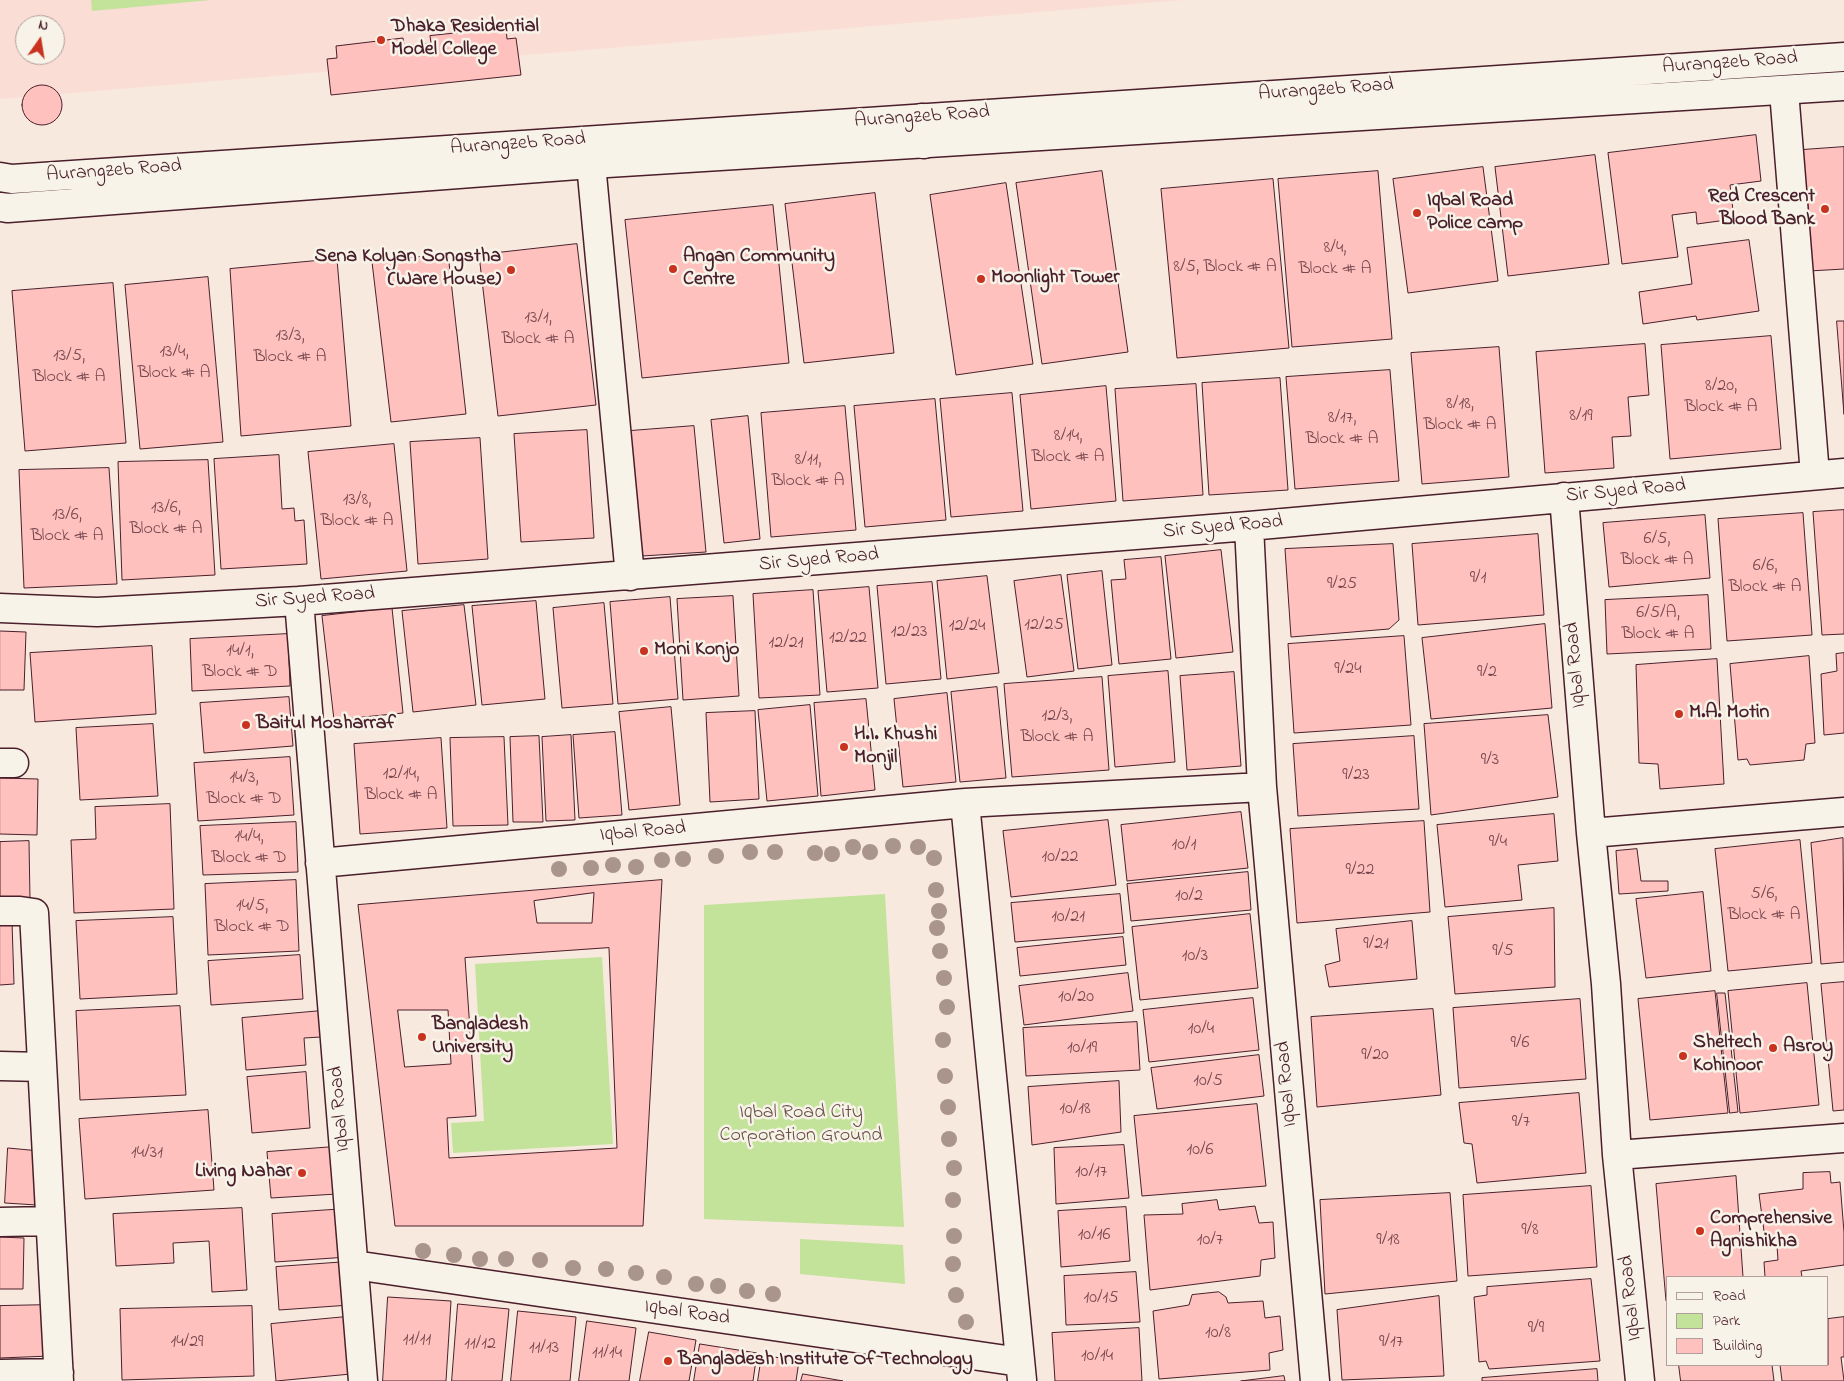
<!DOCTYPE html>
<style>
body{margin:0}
#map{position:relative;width:1844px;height:1381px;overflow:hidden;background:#f8e9df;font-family:"Indie Flower",sans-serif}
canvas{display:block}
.legend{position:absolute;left:1666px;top:1276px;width:162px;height:90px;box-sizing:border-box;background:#f7f3e8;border:1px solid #b29e9c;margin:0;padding:6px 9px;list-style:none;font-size:15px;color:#4a1f2b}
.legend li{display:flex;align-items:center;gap:10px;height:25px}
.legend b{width:25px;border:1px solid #b29e9c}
.north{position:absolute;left:15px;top:15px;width:50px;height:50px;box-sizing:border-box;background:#f7f3e8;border:1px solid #b29e9c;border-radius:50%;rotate:13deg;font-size:14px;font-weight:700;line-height:20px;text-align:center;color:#4a1f2b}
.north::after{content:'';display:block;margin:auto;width:18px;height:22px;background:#c8321e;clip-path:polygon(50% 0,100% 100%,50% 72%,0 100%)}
</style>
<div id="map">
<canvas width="1844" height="1381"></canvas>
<ul class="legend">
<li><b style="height:6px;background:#f7f3e8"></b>Road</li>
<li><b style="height:14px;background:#c3e29a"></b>Park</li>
<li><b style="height:14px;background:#fec1bd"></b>Building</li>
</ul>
<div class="north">N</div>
</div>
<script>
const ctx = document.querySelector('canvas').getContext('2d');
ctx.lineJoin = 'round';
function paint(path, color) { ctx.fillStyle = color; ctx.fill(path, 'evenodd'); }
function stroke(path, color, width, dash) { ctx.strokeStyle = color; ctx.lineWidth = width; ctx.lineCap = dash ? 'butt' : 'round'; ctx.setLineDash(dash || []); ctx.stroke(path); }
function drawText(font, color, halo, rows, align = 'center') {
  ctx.font = font + ' "Indie Flower",sans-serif'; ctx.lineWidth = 5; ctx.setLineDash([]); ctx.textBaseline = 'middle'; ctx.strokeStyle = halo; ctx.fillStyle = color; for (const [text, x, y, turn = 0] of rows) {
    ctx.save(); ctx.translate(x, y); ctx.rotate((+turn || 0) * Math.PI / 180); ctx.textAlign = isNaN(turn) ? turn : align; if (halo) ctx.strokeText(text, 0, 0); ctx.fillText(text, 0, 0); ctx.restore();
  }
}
paint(new Path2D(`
 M0 0H1183L0 99ZM25 25H55V55H25Z`), '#faddd5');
paint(new Path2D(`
 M91 0H211L92 11Z
 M885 894 904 1227 704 1219V905Z
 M602 957 613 1144 453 1153 451 1123 484 1121 475 964Z
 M800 1239 903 1245 905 1284 800 1274Z`), '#c3e29a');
const building = new Path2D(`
 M506 28 507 39 516 38 521 75 331 95 327 59 337 58 336 46 403 38 404 46 431 43 430 36Z
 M22 105a20 20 0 1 1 40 0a20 20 0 1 1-40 0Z
 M1756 135 1761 181 1730 185 1734 219 1697 224 1696 212 1672 215 1678 257 1622 264 1608 153Z
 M1844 147V269L1809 271 1802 150Z
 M1595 155 1609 264 1508 276 1495 167Z
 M1483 167 1498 281 1408 293 1393 179Z
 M1102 171 1128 352 1042 364 1016 183Z
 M1378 171 1392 339 1292 347 1278 179Z
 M1273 179 1289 348 1177 358 1161 189Z
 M1006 183 1033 364 956 375 930 195Z
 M875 193 894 353 804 363 785 204Z
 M773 205 789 363 642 378 625 220Z
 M1749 240 1759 311 1697 320 1696 316 1643 324 1639 292 1692 284 1687 248Z
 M577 244 596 405 498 416 479 255Z
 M448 254 466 414 391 422 372 262Z
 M337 259 351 426 241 436 230 269Z
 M208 277 223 442 140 449 125 285Z
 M113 283 126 443 25 451 12 291Z
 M1837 321H1844V414Z
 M1771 336 1781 449 1670 459 1661 345Z
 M1645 344 1649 395 1628 397 1631 436 1612 437 1614 468 1545 473 1536 352Z
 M1499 347 1509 477 1422 484 1411 353Z
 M1390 370 1399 481 1295 489 1286 377Z
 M1280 378 1288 490 1209 495 1202 383Z
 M1196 384 1203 495 1123 501 1115 389Z
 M1106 386 1116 501 1031 509 1020 395Z
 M1012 393 1023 511 951 517 940 399Z
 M935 399 946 520 865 527 854 406Z
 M845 406 856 530 771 537 761 413Z
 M748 416 760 539 724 543 711 420Z
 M694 426 706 552 642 556 630 431Z
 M587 430 594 538 521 542 514 434Z
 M480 438 488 559 418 564 410 442Z
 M394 444 407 571 321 579 308 452Z
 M279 455 282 509 294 508 295 521 304 520 307 564 221 569 214 459Z
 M208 460 215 575 122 580 118 462Z
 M109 468 117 584 24 588 19 470Z
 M1844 510V634L1822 635 1813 512Z
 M1803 513 1812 635 1727 641 1718 519Z
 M1705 515 1710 578 1609 587 1603 523Z
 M1538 534 1544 615 1418 625 1412 544Z
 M1393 544 1399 620 1389 629 1291 637 1285 549Z
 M1221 550 1233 652 1176 658 1165 556Z
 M1161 557 1171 659 1119 664 1111 580 1126 579 1124 560Z
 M1102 571 1112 665 1078 669 1067 575Z
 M1061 575 1074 671 1027 677 1014 581Z
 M987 576 999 673 947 679 937 581Z
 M932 582 941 679 886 684 877 586Z
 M869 587 878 688 827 692 818 591Z
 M813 590 820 695 759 698 753 594Z
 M1708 595 1711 649 1607 654 1605 600Z
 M733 596 739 696 683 700 677 599Z
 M670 597 678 699 618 704 610 602Z
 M536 601 545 699 482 705 472 606Z
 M604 603 613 704 562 708 553 608Z
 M464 605 476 705 413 712 402 611Z
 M392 608 403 713 334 720 322 616Z
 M1545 624 1552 708 1431 719 1422 638Z
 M0 631 26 632 24 690H0Z
 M288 634 290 686 192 691 190 639Z
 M1404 636 1411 725 1294 733 1288 644Z
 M152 646 156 714 35 722 30 653Z
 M1844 653V733L1824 735 1821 674 1837 671 1836 654Z
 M1809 656 1815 743 1806 744 1804 760 1750 765 1747 759 1738 760 1730 664Z
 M1717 659 1724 784 1660 789 1658 764 1639 763 1636 665Z
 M1168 671 1175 762 1115 767 1108 676Z
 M1234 672 1241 766 1187 770 1180 676Z
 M1102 677 1109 770 1012 777 1004 684Z
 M997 687 1006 778 960 782 951 692Z
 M947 693 956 782 903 787 894 699Z
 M289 697 293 746 204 753 200 703Z
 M866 699 875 790 821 796 814 703Z
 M810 705 818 796 767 801 758 710Z
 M671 707 680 805 629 810 619 712Z
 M755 711 759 799 710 802 706 713Z
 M1548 715 1558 797 1431 815 1424 724Z
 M153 724 158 796 80 800 76 728Z
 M615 732 622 815 579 818 573 735Z
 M571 735 575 820 546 821 542 737Z
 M539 736 543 822H513L510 737Z
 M1414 736 1419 809 1298 816 1293 744Z
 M504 737 508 825 453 826 450 738Z
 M441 738 447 828 360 834 354 744Z
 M290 757 294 815 198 821 194 763Z
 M0 778 38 779 37 835 0 834Z
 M170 804 174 909 74 913 71 840 96 839 95 807Z
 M1241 812 1248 868 1127 881 1121 825Z
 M1554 814 1558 861 1518 865 1522 900 1445 907 1437 825Z
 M1108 820 1116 885 1011 897 1003 831Z
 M1424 821 1430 912 1297 923 1290 829Z
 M296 822 298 872 203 875 200 826Z
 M1843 838 1844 962 1821 964 1811 843Z
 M1800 840 1812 963 1728 971 1715 849Z
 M29 841 30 900 0 901V842Z
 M1637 849 1641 881H1668V891L1619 894 1616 851Z
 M1248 872 1251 910 1131 921 1127 884Z
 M296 880 299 951 208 955 205 884Z
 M662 880 643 1226H395L358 905ZM609 948 617 1148 449 1158 447 1118 476 1116 465 958Z
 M1703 892 1711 971 1646 978 1636 899Z
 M594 893 592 923H537L534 901Z
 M1120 894 1124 933 1015 942 1011 903Z
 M1554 908 1555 987 1455 994 1448 917Z
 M1250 914 1258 988 1140 1000 1132 927Z
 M173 917 177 994 80 999 76 921Z
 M1412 921 1417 979 1329 987 1325 965 1340 961 1336 929Z
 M0 922H12L14 984 0 985Z
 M1123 937 1126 965 1020 976 1017 948Z
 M300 955 303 999 211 1005 208 961Z
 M1128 973 1133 1011 1024 1025 1019 986Z
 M1844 982V1110L1833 1111 1821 984Z
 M1807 983 1819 1105 1740 1113 1728 991Z
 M1715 991 1728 1113 1650 1120 1638 999Z
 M1717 993H1725L1738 1112 1730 1113Z
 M1253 998 1259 1050 1149 1062 1143 1010Z
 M1580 999 1586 1079 1459 1088 1453 1008Z
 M180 1006 186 1095 80 1100 76 1011Z
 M1433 1009 1441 1095 1317 1107 1311 1017Z
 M332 1010 321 1037 304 1038 306 1065 246 1070 242 1018Z
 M398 1010H448L451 1064 405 1067Z
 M1137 1022 1140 1070 1026 1076 1023 1028Z
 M1259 1055 1264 1096 1157 1109 1151 1068Z
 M306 1072 310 1128 252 1133 247 1077Z
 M1119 1081 1121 1132 1032 1145 1028 1087Z
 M1579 1093 1586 1173 1477 1183 1472 1144 1464 1143 1459 1103Z
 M1257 1104 1266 1186 1142 1196 1134 1116Z
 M208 1110 214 1190 85 1199 79 1119Z
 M1124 1145 1129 1198 1056 1204 1054 1148Z
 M334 1147 337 1194 271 1198 267 1152Z
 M8 1148 40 1151 37 1205 5 1203Z
 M1830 1172 1831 1183 1840 1182 1844 1232V1265L1801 1271 1802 1277H1765L1764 1262 1778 1260 1777 1246H1766L1759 1194 1803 1189V1173Z
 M1736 1176 1743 1277H1668V1301H1666L1656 1184Z
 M1591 1186 1597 1267 1468 1276 1463 1195Z
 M1450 1193 1457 1281 1325 1294 1320 1200Z
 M1217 1200 1219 1210 1255 1206 1259 1223 1273 1222 1275 1258 1261 1260 1260 1276 1150 1290 1144 1215 1183 1214 1182 1204Z
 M1126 1207 1130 1261 1061 1267 1058 1211Z
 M242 1208 247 1290 212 1292 209 1241 173 1243 174 1263 116 1266 113 1214Z
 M345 1209 348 1257 275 1262 272 1214Z
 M0 1237 24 1238 23 1289H0Z
 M347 1262 350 1305 279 1310 276 1267Z
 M1136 1272 1140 1322 1066 1325 1064 1276Z
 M1591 1279 1600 1361 1489 1369 1486 1361 1479 1362 1474 1297 1487 1295V1287Z
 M1219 1292 1226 1297 1228 1303 1263 1301 1265 1318 1280 1316 1283 1350 1269 1353 1270 1370 1159 1379 1153 1311 1189 1305 1192 1295Z
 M1439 1296 1444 1376 1342 1380 1337 1310Z
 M388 1297 451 1301 446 1381H383Z
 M458 1304 509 1309 502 1381H452Z
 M49 1305 50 1356 0 1358V1306Z
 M252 1306 254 1376 122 1380 120 1309Z
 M518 1311 576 1317 570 1381H511Z
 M346 1317 351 1374 276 1381 271 1324Z
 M1844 1317V1357H1841L1844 1381H1782L1780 1365H1828V1319Z
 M587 1321 636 1328 629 1381H579Z
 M1139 1328 1142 1381H1055L1052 1333Z
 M649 1332 696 1340 689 1381H640Z
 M700 1344 757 1353 753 1381H694Z
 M762 1355 799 1361 796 1381H758Z
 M1679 1365H1772L1774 1381H1681Z
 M1597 1369 1598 1381H1482V1378Z
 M803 1374 843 1381H801Z
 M1284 1376 1285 1381H1241Z`);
paint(building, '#fec1bd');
stroke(building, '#4a1f2b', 1);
const minor = new Path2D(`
 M1784 91 1815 475
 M591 164 630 576
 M1564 497 1591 833 1606 984 1617 1155 1640 1381
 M1249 526 1262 787 1315 1381
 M299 601 363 1381
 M0 608 97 612 299 601 1249 526 1844 473
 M0 763H14
 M965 803 1022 1380
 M1591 833 1844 812
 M320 863 965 803 1262 787
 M0 911H20L34 913 59 1381
 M0 1066 42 1067
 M1617 1155 1844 1138
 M0 1222 50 1221
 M354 1265 1020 1362
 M0 1374 59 1373`);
const tertiary = new Path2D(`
 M0 177 12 179 1844 57
 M0 207 8 208 591 164 1844 86`);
const secondary = new Path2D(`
 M922 118 924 144`);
stroke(minor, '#4a1f2b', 31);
stroke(tertiary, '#4a1f2b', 31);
stroke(secondary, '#4a1f2b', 31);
stroke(minor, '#f7f3e8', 28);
stroke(tertiary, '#f7f3e8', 28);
stroke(secondary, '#f7f3e8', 28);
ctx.fillStyle = '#a9958b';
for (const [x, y] of [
 [893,846],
 [853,847],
 [918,847],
 [750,852],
 [775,852],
 [870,852],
 [815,853],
 [832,854],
 [716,856],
 [934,858],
 [683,859],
 [662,860],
 [613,865],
 [636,867],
 [591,868],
 [559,869],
 [936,890],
 [939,911],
 [937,928],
 [940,951],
 [944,978],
 [947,1007],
 [943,1040],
 [945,1076],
 [948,1107],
 [949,1139],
 [954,1168],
 [953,1200],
 [954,1236],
 [423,1251],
 [454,1255],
 [480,1259],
 [506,1259],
 [540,1260],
 [953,1264],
 [573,1268],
 [606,1269],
 [636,1273],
 [664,1277],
 [696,1284],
 [718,1286],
 [747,1291],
 [773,1294],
 [956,1295],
 [966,1322]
]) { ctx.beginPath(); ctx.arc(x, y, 8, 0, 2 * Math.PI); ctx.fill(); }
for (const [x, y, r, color] of [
 [381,40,5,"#c8321e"],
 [1825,209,5,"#c8321e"],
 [1417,213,5,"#c8321e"],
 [673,269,5,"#c8321e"],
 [511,270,5,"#c8321e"],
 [981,279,5,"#c8321e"],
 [644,651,5,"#c8321e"],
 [1679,714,5,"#c8321e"],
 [246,725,5,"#c8321e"],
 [844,747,5,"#c8321e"],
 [422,1037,5,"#c8321e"],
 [1773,1048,5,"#c8321e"],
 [1683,1056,5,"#c8321e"],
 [302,1173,5,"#c8321e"],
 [1700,1231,5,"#c8321e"],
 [668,1361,5,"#c8321e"]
]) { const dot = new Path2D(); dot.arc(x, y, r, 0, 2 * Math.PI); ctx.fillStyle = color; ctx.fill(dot); stroke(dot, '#f7f3e8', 2); }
drawText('18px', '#774850', null, [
 ["8/4,",1335,249],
 ["Block # A",1335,270],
 ["8/5, Block # A",1225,268],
 ["13/1,",538,319],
 ["Block # A",538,340],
 ["13/3,",290,337],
 ["Block # A",290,358],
 ["13/4,",174,353],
 ["Block # A",174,374],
 ["13/5,",69,357],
 ["Block # A",69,378],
 ["8/20,",1721,387],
 ["Block # A",1721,408],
 ["8/18,",1460,405],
 ["Block # A",1460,426],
 ["8/19",1581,417],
 ["8/17,",1342,419],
 ["Block # A",1342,440],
 ["8/14,",1068,437],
 ["Block # A",1068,458],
 ["8/11,",808,461],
 ["Block # A",808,482],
 ["13/8,",357,501],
 ["Block # A",357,522],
 ["13/6,",166,509],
 ["Block # A",166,530],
 ["13/6,",67,516],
 ["Block # A",67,537],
 ["6/5,",1657,540],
 ["Block # A",1657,561],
 ["6/6,",1765,567],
 ["Block # A",1765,588],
 ["9/1",1478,579],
 ["9/25",1342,585],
 ["6/5/A,",1658,614],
 ["Block # A",1658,635],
 ["12/25",1044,626],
 ["12/24",967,627],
 ["12/23",909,633],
 ["12/22",848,639],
 ["12/21",786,644],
 ["14/1,",240,652],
 ["Block # D",240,673],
 ["9/24",1348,670],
 ["9/2",1487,673],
 ["12/3,",1057,717],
 ["Block # A",1057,738],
 ["9/3",1490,761],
 ["12/14,",401,775],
 ["Block # A",401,796],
 ["9/23",1356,776],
 ["14/3,",244,779],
 ["Block # D",244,800],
 ["14/4,",249,838],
 ["Block # D",249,859],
 ["9/4",1498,843],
 ["10/1",1184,846],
 ["10/22",1060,858],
 ["9/22",1360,871],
 ["5/6,",1764,895],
 ["Block # A",1764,916],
 ["10/2",1189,897],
 ["14/5,",252,907],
 ["Block # D",252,928],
 ["10/21",1068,918],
 ["9/21",1376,945],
 ["9/5",1503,952],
 ["10/3",1195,957],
 ["10/20",1076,998],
 ["10/4",1201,1030],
 ["9/6",1520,1044],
 ["10/19",1082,1049],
 ["9/20",1375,1056],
 ["10/5",1208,1082],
 ["10/18",1075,1110],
 ["9/7",1521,1123],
 ["10/6",1200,1151],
 ["14/31",147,1154],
 ["10/17",1091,1173],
 ["9/8",1530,1231],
 ["10/16",1094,1236],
 ["10/7",1210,1241],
 ["9/18",1388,1241],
 ["10/15",1101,1299],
 ["9/9",1536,1329],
 ["10/8",1218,1334],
 ["11/11",417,1341],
 ["14/29",187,1343],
 ["9/17",1391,1343],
 ["11/12",480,1345],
 ["11/13",544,1349],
 ["11/14",607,1354],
 ["10/14",1097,1357]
]);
drawText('bold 20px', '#4a1f2b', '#f7f3e8', [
 ["Dhaka Residential",391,28],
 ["Model College",391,51],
 ["Red Crescent",1815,198,"right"],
 ["Blood Bank",1815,221,"right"],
 ["Iqbal Road",1427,202],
 ["Police camp",1427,225],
 ["Sena Kolyan Songstha",501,258,"right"],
 ["(Ware House)",501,281,"right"],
 ["Angan Community",683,258],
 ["Centre",683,281],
 ["Moonlight Tower",991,279],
 ["Moni Konjo",654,651],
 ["M.A. Motin",1689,714],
 ["Baitul Mosharraf",256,725],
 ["H.I. Khushi",854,736],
 ["Monjil",854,759],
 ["Bangladesh",432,1026],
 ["University",432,1049],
 ["Sheltech",1693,1044],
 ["Kohinoor",1693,1067],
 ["Asroy",1783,1048],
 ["Living Nahar",292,1173,"right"],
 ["Comprehensive",1710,1220],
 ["Agnishikha",1710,1243],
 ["Bangladesh Institute Of Technology",678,1361]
], 'left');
drawText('20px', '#4a1f2b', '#f7f3e8', [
 ["Aurangzeb Road",1730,64,-4],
 ["Aurangzeb Road",1326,91,-4],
 ["Aurangzeb Road",922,118,-4],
 ["Aurangzeb Road",518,145,-4],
 ["Aurangzeb Road",114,172,-4],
 ["Sir Syed Road",1626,492,-5],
 ["Sir Syed Road",1223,528,-5],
 ["Sir Syed Road",819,561,-5],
 ["Sir Syed Road",315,599,-4],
 ["Iqbal Road",1577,665,-95],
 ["Iqbal Road",643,833,-5],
 ["Iqbal Road",1288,1084,-95],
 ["Iqbal Road",341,1109,-95],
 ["Iqbal Road",1632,1298,-96],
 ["Iqbal Road",687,1314,8]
]);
drawText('20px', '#685047', '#f7f3e8', [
 ["Iqbal Road City",801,1114],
 ["Corporation Ground",801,1137]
]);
</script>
